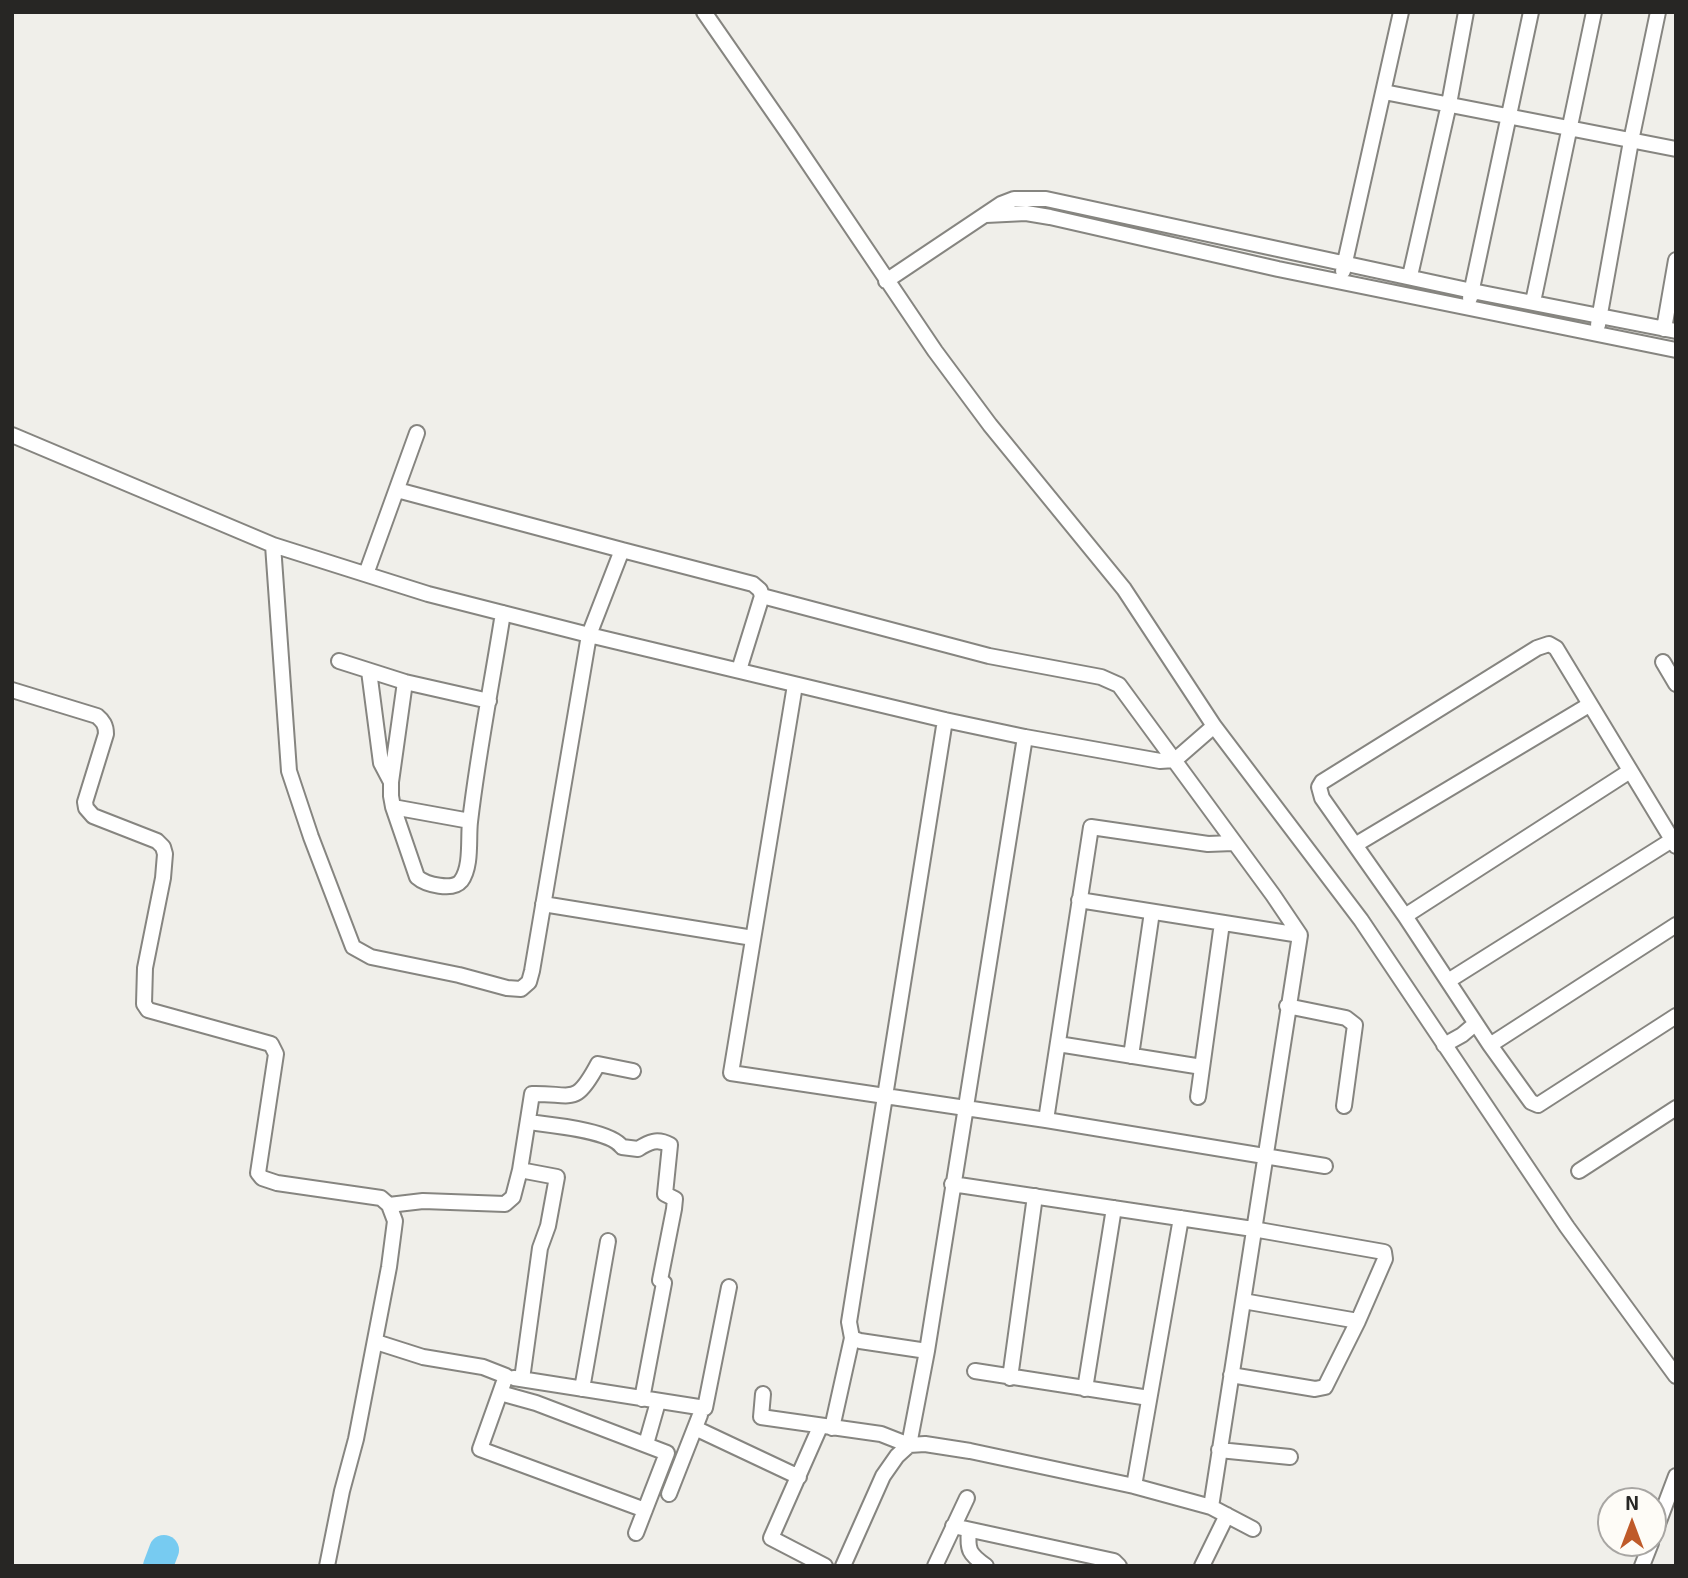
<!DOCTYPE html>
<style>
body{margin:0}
#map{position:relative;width:1688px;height:1578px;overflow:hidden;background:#f0efea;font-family:"Exo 2",sans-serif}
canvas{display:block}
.frame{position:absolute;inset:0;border:14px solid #272624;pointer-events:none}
.north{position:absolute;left:1597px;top:1487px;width:70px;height:70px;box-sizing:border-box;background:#fefcf7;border:2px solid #a8a6a3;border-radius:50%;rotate:0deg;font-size:19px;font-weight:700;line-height:28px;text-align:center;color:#272624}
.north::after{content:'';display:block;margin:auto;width:24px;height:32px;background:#bf5a29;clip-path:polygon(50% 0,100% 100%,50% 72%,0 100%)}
</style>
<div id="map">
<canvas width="1688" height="1578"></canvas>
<div class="frame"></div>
<div class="north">N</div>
</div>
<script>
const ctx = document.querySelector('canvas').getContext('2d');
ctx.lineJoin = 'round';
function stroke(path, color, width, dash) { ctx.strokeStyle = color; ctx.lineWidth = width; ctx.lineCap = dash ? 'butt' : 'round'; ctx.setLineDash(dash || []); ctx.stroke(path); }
stroke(new Path2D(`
 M158 1566 164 1550`), '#77cbf1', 30);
const minor = new Path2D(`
 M704 12 790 136 935 351 990 425 1124 589 1214 726 1361 920 1567 1227 1676 1376
 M1384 92 1676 149
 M986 215 1026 213 1050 217 1278 269 1676 350
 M1343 271 1401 12
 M1410 276 1449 104 1466 12
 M886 281 1001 204 1014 199H1046L1472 291 1676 331
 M1470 298 1531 12
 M1533 302 1594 12
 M1598 325 1631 141 1658 12
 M1664 329 1676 260
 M12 435 273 545 428 594 589 635 945 720 1025 737 1160 761 1175 760 1214 726
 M273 545 289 771 311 837 353 947 371 957 459 975 507 988 521 989 529 982 532 971 589 635 622 550 397 490
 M622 550 753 584 760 590 762 596 739 670
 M366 574 417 433
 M762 596 989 656 1101 677 1119 685 1273 895 1300 935 1211 1507
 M339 661 405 682 489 701
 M1663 662 1676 684
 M369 671 381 763 391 782
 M405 682 391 782V796L393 807 417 877C426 885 453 891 461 881 472 866 468 839 470 822 478 752 492 683 503 613
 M795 685 731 1073 1046 1120 1325 1166
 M12 690 97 716C103 721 106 725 106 734L85 802 86 808 93 816 157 841 163 847 165 854 163 878 145 968 144 1004 148 1010 271 1044 276 1054 258 1173 262 1178 277 1183 381 1198 389 1205 395 1221 389 1267 356 1439 342 1491 327 1566
 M393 807 470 821
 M1355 845 1589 705
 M1676 846 1556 648 1549 644 1537 648 1322 782 1319 787 1322 798 1405 916 1490 1045 1676 925
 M1079 900 1300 935
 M543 904 753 938
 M1405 916 1630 771
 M1448 981 1672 840
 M1287 1006 1346 1018 1355 1025 1344 1106
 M1058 1044 1202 1067
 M1444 1045 1462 1035 1475 1024
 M1490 1045 1531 1102 1538 1105 1676 1016
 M1131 1056 1152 912
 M1198 1097 1222 923
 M1046 1120 1091 827 1208 844 1233 843
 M528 1122C550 1125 610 1130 622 1147L638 1149C649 1142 657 1138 670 1145L665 1194 675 1199 674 1209 660 1280 664 1283 642 1399
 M1579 1171 1676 1108
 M952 1184 1253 1229 1384 1252 1385 1259 1358 1321 1325 1387 1315 1389 1231 1375
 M389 1205 423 1201 505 1204 513 1197 520 1170
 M1243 1301 1358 1321
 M376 1342 423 1357 483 1367 506 1376 500 1393 536 1403 667 1453 636 1533
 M927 1351 860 1341 852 1338 849 1322 945 720
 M975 1371 1149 1398
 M514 1378 705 1408 729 1287
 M1010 1378 1035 1196
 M522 1379 540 1248 548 1226 557 1177 520 1170 532 1094C573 1093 575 1107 598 1064L633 1071
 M582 1389 608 1241
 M1085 1389 1114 1208
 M500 1393 480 1449 645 1510
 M763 1394 761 1417 881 1434 909 1445 925 1444 970 1451 1134 1486 1211 1507 1253 1529
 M820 1427 771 1538 825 1566
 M695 1428 799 1477
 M832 1428 852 1338
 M646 1444 658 1402
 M1219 1450 1290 1457
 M1134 1486 1181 1218
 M669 1494 700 1415
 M953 1526 1114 1561 1119 1566
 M969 1530C967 1550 969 1554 986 1566
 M1653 1537 1676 1476
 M843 1566 883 1476 897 1456 909 1445 927 1351 1025 737
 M935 1566 967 1498
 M1202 1566 1227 1515
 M1642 1566 1651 1543`);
stroke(minor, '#868580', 18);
stroke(minor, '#fff', 14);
</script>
